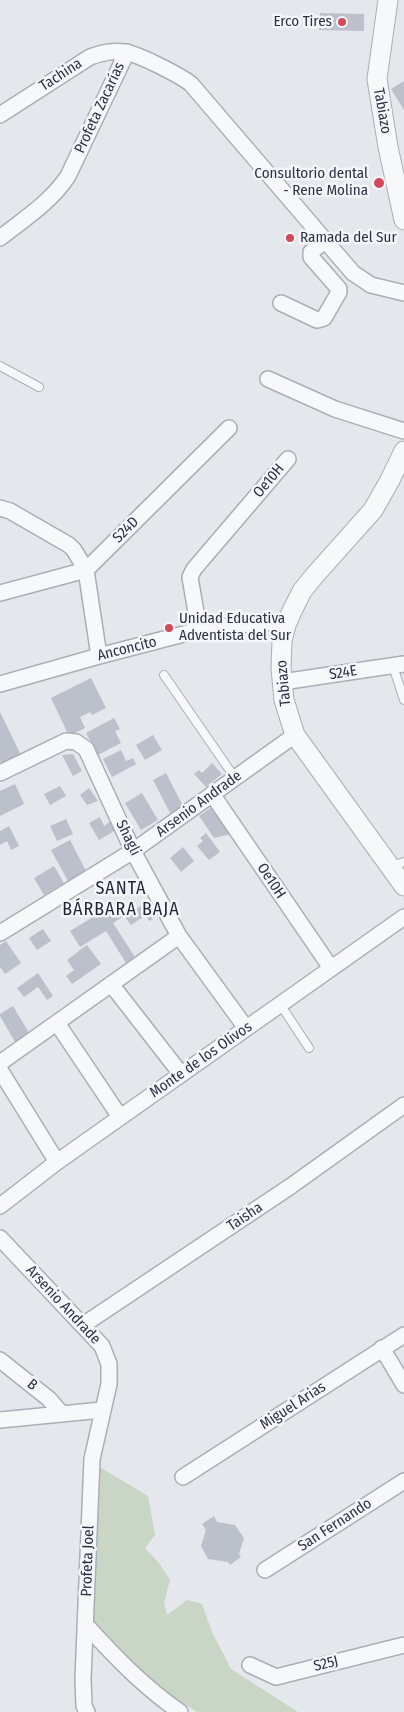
<!DOCTYPE html>
<meta charset="utf-8">
<style>
body{margin:0}
canvas{display:block;background:#e4e7ec}
</style>
<canvas width="404" height="1712"></canvas>
<script>
const ctx = document.querySelector('canvas').getContext('2d');
ctx.lineJoin = 'round';
function paint(path, color) { ctx.fillStyle = color; ctx.fill(path, 'evenodd'); }
function stroke(path, color, width, dash) { ctx.strokeStyle = color; ctx.lineWidth = width; ctx.lineCap = dash ? 'butt' : 'round'; ctx.setLineDash(dash || []); ctx.stroke(path); }
function drawText(font, color, halo, rows, align = 'center') {
  ctx.font = font + ' "Fira Sans Condensed",sans-serif'; ctx.lineWidth = 5; ctx.setLineDash([]); ctx.textBaseline = 'middle'; ctx.strokeStyle = halo; ctx.fillStyle = color; for (const [text, x, y, turn = 0] of rows) {
    ctx.save(); ctx.translate(x, y); ctx.rotate((+turn || 0) * Math.PI / 180); ctx.textAlign = isNaN(turn) ? turn : align; if (halo) ctx.strokeText(text, 0, 0); ctx.fillText(text, 0, 0); ctx.restore();
  }
}
paint(new Path2D(`
 M98 1466 148 1496 155 1535 145 1548 159 1563 170 1580 164 1603 167 1615 187 1600 202 1604 212 1632 231 1669 298 1712H197L159 1687 122 1657 91 1620Z`), '#c9d6c5');
paint(new Path2D(`
 M320 13 364 14V31L319 30Z
 M404 81V110L391 89Z
 M91 678 106 708 92 715 90 712 80 717 85 728 69 736 51 698Z
 M0 712 21 755 2 765 0 761Z
 M114 718 120 729 115 731 121 743 98 755 86 733Z
 M153 735 162 750 145 760 136 745Z
 M121 750 126 761 133 758 136 764 112 777 103 759Z
 M73 754 82 771 73 776 62 755Z
 M212 763 222 774 206 787 194 774 199 770 202 773Z
 M166 773 183 806 170 813 153 780Z
 M15 784 24 804 0 816V791Z
 M60 786 66 796 50 805 44 794Z
 M89 788 98 801 87 805 80 795Z
 M142 793 158 820 141 830 125 803Z
 M216 804 236 833 214 838 199 816Z
 M100 817 104 826 111 821 116 830 99 840 89 823Z
 M66 819 73 834 57 841 50 826Z
 M9 826 19 846 11 850 7 841 0 845V831Z
 M206 833 220 852 209 860 197 846 203 841 200 838Z
 M70 840 86 871 68 881 51 850Z
 M183 847 194 861 181 872 170 858Z
 M54 866 64 883 44 895 34 878Z
 M116 903 124 916 113 923 135 957 126 963 106 931 80 947 70 931Z
 M144 904 153 919 149 921 146 915 131 925 124 916Z
 M43 929 51 941 37 950 29 938Z
 M6 941 21 963 5 974 0 967V945Z
 M87 945 101 964 72 984 66 976 74 970 67 960Z
 M38 973 53 996 47 1000 38 987 24 997 17 988Z
 M13 1006 29 1033 15 1042 0 1016V1014Z
 M214 1516 217 1522 235 1525 244 1538 239 1554 241 1557 230 1565 228 1562 208 1559 201 1546 206 1530 202 1524Z`), '#bbc0ca');
const service = new Path2D(`
 M0 366 39 387
 M393 666 404 700
 M164 675 235 778
 M391 866 404 862
 M280 1004 309 1048`);
const minor = new Path2D(`
 M0 115 90 57C102 53 112 50 124 52 137 53 181 76 191 84L353 273 371 285 404 293
 M0 238C24 219 51 202 68 176L127 52
 M281 303 317 320 324 318 339 292V289L311 257V252L326 240
 M268 379 335 409 404 431
 M0 508 10 511 69 545 74 550 86 570 99 656
 M0 593 86 570 229 428
 M199 630 190 577 194 569 288 459
 M282 682 404 664
 M0 684 99 656 199 630 264 622 286 625
 M0 773 66 741 76 742 86 749 133 851 179 936 246 1028
 M212 794 331 968
 M0 933 133 851 295 735
 M111 984 181 1074
 M57 1023 120 1117
 M0 1063 179 936
 M0 1070 57 1162
 M0 1206 57 1162 404 917
 M0 1238 102 1346 109 1364V1384L92 1459 83 1679 84 1706 87 1712
 M83 1325 291 1186 404 1105
 M382 1348 404 1385
 M0 1360 49 1399 61 1413
 M0 1420 102 1410
 M183 1477 404 1335
 M265 1570 404 1481
 M86 1625C115 1657 144 1687 180 1712
 M250 1665 276 1677 404 1645`);
const tertiary = new Path2D(`
 M388 0 377 79 388 147 404 220
 M404 451 390 480 373 510 315 575 302 591 292 611 286 625 282 641 281 668 284 700 295 735 404 886`);
stroke(service, '#a9aeb7', 10);
stroke(minor, '#a9aeb7', 18);
stroke(tertiary, '#a9aeb7', 21);
stroke(service, '#f7f8fa', 8);
stroke(minor, '#f7f8fa', 15);
stroke(tertiary, '#f7f8fa', 19);
for (const [x, y, r, color] of [
 [342,22,5,"#d1495b"],
 [379,183,6,"#d1495b"],
 [290,238,5,"#d1495b"],
 [169,628,5,"#d1495b"]
]) { const dot = new Path2D(); dot.arc(x, y, r, 0, 2 * Math.PI); ctx.fillStyle = color; ctx.fill(dot); stroke(dot, '#f4f6f9', 2); }
drawText('15px', '#2b3445', '#f4f6f9', [
 ["Erco Tires",332,22],
 ["Consultorio dental",368,174],
 ["- Rene Molina",368,191],
 ["Ramada del Sur",300,238,"left"],
 ["Unidad Educativa",179,619,"left"],
 ["Adventista del Sur",179,636,"left"]
], 'right');
drawText('15px', '#2b3445', '#f4f6f9', [
 ["Tachina",61,75,-33],
 ["Profeta Zacarías",100,108,-65],
 ["Tabiazo",382,111,80],
 ["Oe10H",269,481,-50],
 ["S24D",126,530,-45],
 ["Anconcito",127,649,-14],
 ["S24E",343,673,-9],
 ["Tabiazo",284,683,-95],
 ["Arsenio Andrade",199,804,-36],
 ["Shagli",128,838,64],
 ["Oe10H",271,881,56],
 ["Monte de los Olivos",201,1060,-35],
 ["Taisha",245,1217,-34],
 ["Arsenio Andrade",63,1305,47],
 ["B",32,1385,38],
 ["Miguel Arias",293,1406,-33],
 ["San Fernando",335,1525,-33],
 ["Profeta Joel",88,1561,-88],
 ["S25J",326,1664,-14]
]);
ctx.letterSpacing = '1px';
drawText('18px', '#1d2536', '#f4f6f9', [
 ["SANTA",121,889],
 ["BÁRBARA BAJA",121,910]
]);
ctx.letterSpacing = '0px';
</script>
